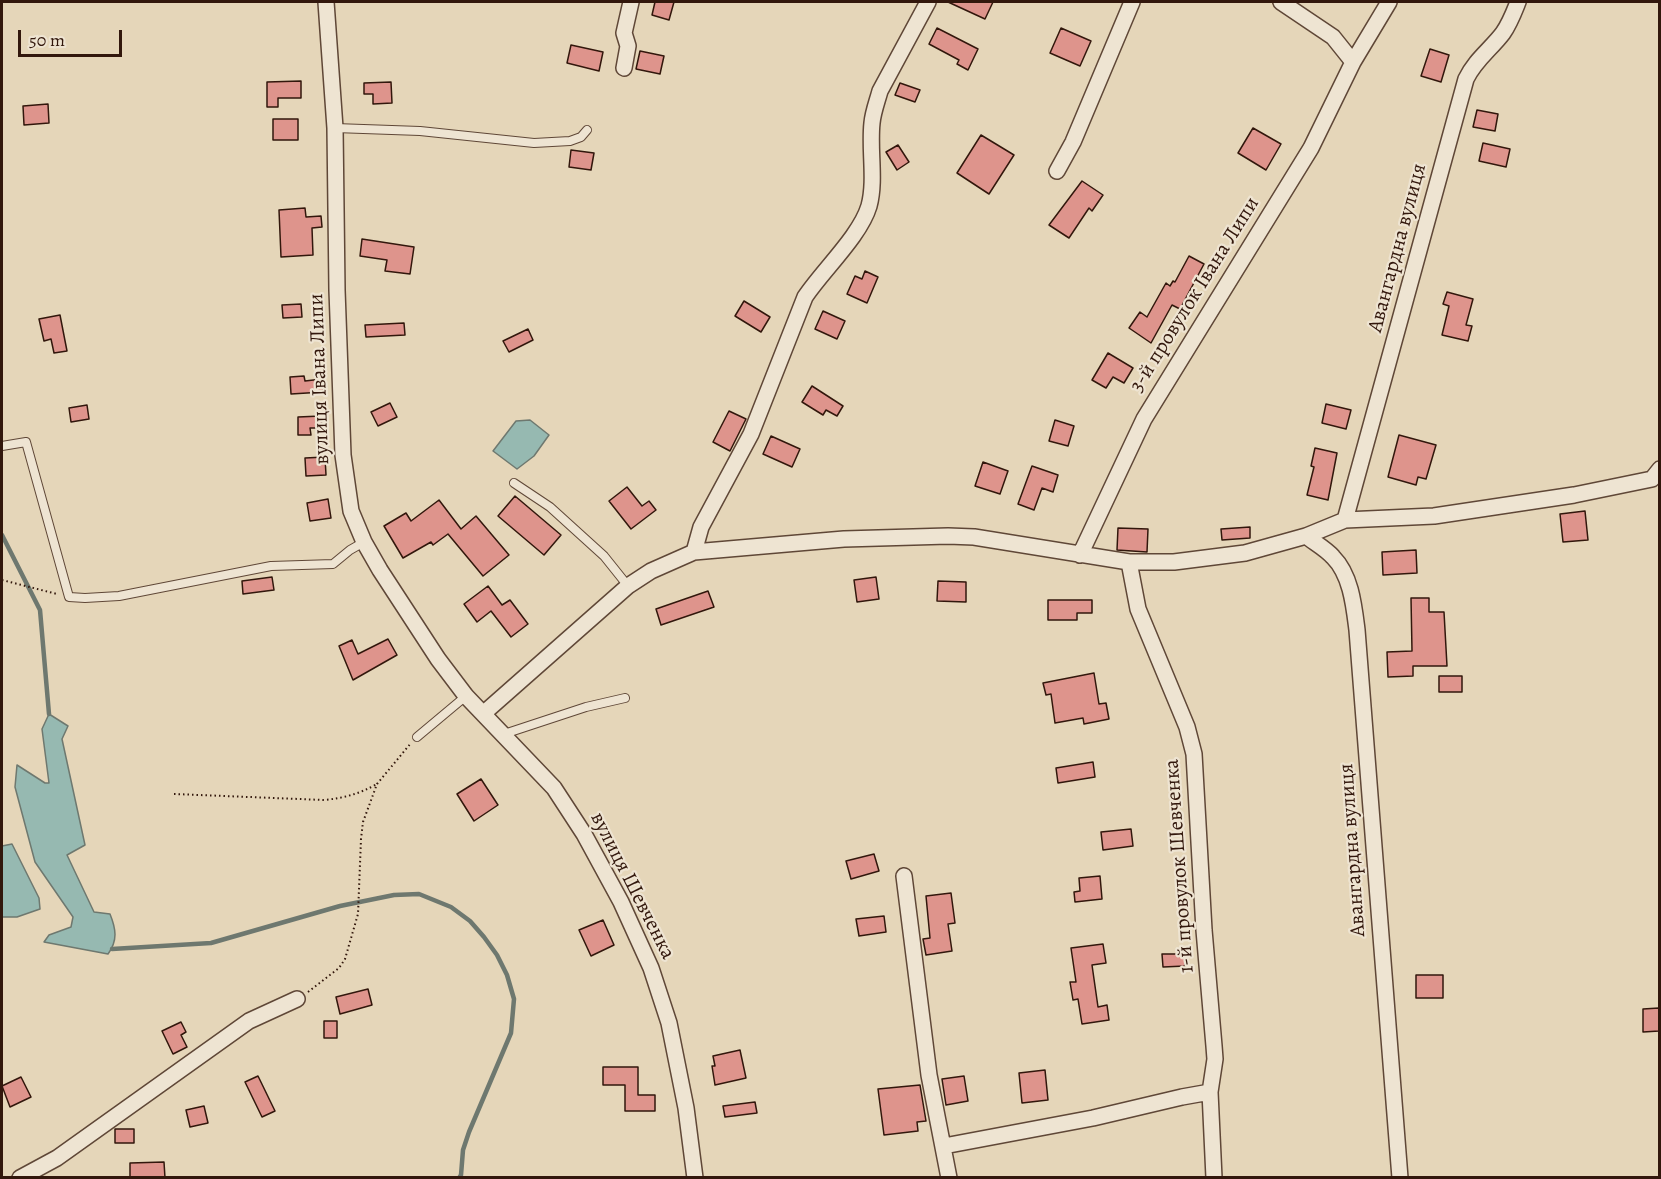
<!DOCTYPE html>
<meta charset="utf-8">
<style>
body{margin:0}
#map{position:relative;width:1661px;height:1179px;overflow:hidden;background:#e5d6b9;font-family:Alegreya,serif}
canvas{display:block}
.frame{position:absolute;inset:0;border:3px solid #32170c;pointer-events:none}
.scale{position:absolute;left:18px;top:30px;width:104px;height:27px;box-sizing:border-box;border:3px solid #32170c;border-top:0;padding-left:8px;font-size:18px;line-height:21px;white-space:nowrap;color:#32170c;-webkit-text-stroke:4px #eee4d2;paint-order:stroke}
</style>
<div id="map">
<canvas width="1661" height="1179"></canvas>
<div class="frame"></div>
<div class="scale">50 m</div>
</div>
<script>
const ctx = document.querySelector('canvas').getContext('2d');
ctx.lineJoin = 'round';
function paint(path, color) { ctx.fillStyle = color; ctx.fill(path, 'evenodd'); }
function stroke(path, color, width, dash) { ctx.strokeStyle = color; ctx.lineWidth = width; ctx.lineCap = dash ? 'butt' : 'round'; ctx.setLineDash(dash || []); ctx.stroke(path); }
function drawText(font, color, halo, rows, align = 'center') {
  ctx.font = font + ' Alegreya,serif'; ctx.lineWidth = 4.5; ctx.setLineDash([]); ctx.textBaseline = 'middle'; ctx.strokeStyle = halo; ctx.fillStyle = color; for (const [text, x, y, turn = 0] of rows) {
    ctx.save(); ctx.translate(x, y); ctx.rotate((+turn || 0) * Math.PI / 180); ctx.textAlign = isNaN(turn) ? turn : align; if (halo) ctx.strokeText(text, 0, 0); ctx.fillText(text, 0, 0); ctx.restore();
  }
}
const water = new Path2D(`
 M530 420 549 435 534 456 517 469 493 451 516 421Z
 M49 714 68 726 62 739 85 845 67 855 94 912 110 914C116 929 118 940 108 954L44 942 49 935 71 927 73 917 35 862 15 787 17 765 45 783H49L42 729Z
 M12 844 39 898 40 909 17 917H2V846Z`);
paint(water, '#96b9b1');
stroke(water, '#6e786f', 1.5);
stroke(new Path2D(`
 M2 535 40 610 49 714
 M112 949 211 943 340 906 394 895 419 894 451 907 470 921 484 937 497 955 507 975 514 999 511 1033 469 1132 463 1150 461 1175 459 1178`), '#6e786f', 4.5);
const building = new Path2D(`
 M655 2H674L669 20 652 15Z
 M948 2H993L985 19Z
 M937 28 978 49 968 70 957 64 959 60 929 44Z
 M1061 28 1091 41 1080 66 1050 53Z
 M571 45 603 52 599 71 567 63Z
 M1430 49 1449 55 1441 82 1421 76Z
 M640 51 664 56 660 74 636 69Z
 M301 81V98H278V107H267V82Z
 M391 82 392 103 373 104V94H364V83Z
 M900 83 920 90 915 102 895 95Z
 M48 104 49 123 24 125 23 106Z
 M1477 110 1498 114 1495 131 1473 127Z
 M273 119H298V140H273Z
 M1253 128 1281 144 1266 170 1238 153Z
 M981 135 1014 155 989 194 957 173Z
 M1483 143 1510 149 1506 167 1479 161Z
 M898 145 909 162 897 170 886 152Z
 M571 150 594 153 591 170 569 167Z
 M1082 181 1103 195 1092 211 1089 208 1069 238 1049 225Z
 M305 208 306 217 321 216 322 227 312 228 313 255 281 257 279 210Z
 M362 239 414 247 410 274 385 271 387 260 360 256Z
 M1189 256 1204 264 1180 309 1172 305 1151 343 1129 328 1140 312 1147 317 1166 283 1170 286 1173 281 1175 282Z
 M865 271 878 277 867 303 847 294 855 276 862 279Z
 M1447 292 1473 299 1466 325 1472 326 1468 341 1442 335 1449 306 1443 304Z
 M744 301 770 317 761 332 735 316Z
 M301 304 302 317 283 318 282 305Z
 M823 311 845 321 837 339 815 329Z
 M60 315 67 351 54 353 51 339 44 341 39 319Z
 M404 323 405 335 366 337 365 325Z
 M528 329 533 340 509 352 503 341Z
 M1108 353 1133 368 1124 383 1113 377 1106 388 1092 380Z
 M304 376 305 381 322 379 323 392 291 394 290 377Z
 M812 386 843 406 837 416 826 410 823 415 802 402Z
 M390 403 397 417 378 426 371 412Z
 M1326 404 1351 410 1346 429 1322 423Z
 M87 405 89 419 71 422 69 408Z
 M729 411 746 419 730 451 713 442Z
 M321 416 322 428H310L311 435H298V417Z
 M1055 420 1074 426 1068 446 1049 441Z
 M1399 435 1436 445 1426 479 1418 477 1416 485 1388 477Z
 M771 436 800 449 792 467 763 454Z
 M1315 448 1337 453 1328 500 1307 495 1314 467 1311 466Z
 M325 457 326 475 306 476 305 458Z
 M983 462 1008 471 1000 494 975 486Z
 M1032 466 1058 475 1053 492 1042 488 1034 510 1018 504Z
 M627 487 642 506 649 501 656 510 631 529 609 501Z
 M515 496 561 535 544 555 498 516Z
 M328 499 331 518 310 521 307 503Z
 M439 500 461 529 476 516 509 555 483 576 448 534 433 545 431 542 403 558 384 526 406 513 411 521Z
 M1585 511 1588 540 1563 542 1560 514Z
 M1250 527V538L1222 540 1221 529Z
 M1118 528 1148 529 1147 552 1117 550Z
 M1416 550 1417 573 1383 575 1382 552Z
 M272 577 274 590 243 594 242 581Z
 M876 577 879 599 857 602 854 580Z
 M938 581 966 582V602L937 601Z
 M488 586 502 605 510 600 528 624 511 637 491 611 477 622 464 604Z
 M708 591 714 607 661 625 656 609Z
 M1411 598H1429V612H1444L1447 666H1413V676L1388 677 1387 652 1412 651Z
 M1048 600H1092V613H1077V620H1048Z
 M388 639 397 655 353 680 339 646 352 640 358 654Z
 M1094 673 1099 704 1106 703 1109 719 1084 724 1083 718 1055 723 1051 694 1046 695 1043 683Z
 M1439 676H1462V692H1439Z
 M1093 762 1095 777 1058 783 1056 768Z
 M481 779 498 805 474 821 457 794Z
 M1131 829 1133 846 1103 850 1101 832Z
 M874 854 879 871 851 879 846 861Z
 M1100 876 1102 899 1075 902 1074 892 1080 891 1079 878Z
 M951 893 955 923 948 924 952 951 926 955 923 939 930 938 926 896Z
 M884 916 886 932 859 936 856 919Z
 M603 920 614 945 591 956 579 930Z
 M1103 944 1106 963 1092 965 1098 1007 1107 1005 1109 1020 1082 1024 1078 999 1073 1000 1070 982H1076L1071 948Z
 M1162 954H1185V966L1163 967Z
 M1416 975H1443V998H1416Z
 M368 989 372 1005 340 1014 336 997Z
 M1659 1008V1031L1643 1032V1009Z
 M324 1021H337V1038H324Z
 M181 1022 186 1032 181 1035 187 1047 173 1054 162 1031Z
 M740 1050 746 1078 715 1085 712 1066H715L713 1056Z
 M603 1067H638V1095H655V1111H625V1085H603Z
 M1045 1070 1048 1100 1022 1103 1019 1073Z
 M258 1076 275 1111 262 1117 245 1082Z
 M964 1076 968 1101 946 1105 942 1079Z
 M21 1077 31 1097 10 1107 2 1086Z
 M920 1085 926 1121 917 1122 918 1131 884 1135 878 1089Z
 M755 1102 757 1113 725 1117 723 1106Z
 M204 1106 208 1123 190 1127 186 1110Z
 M115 1129H134V1143H115Z
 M164 1162 165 1178H130V1163Z`);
paint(building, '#de948c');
stroke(building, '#32170c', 1.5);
const lane = new Path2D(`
 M335 128 420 131 534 143 570 141 581 137 587 130
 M2 446 26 442 69 597 85 598 119 596 271 566 333 564 350 550 364 542
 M514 483 550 507 604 556 628 586
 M504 734 586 707 625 698
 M417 737 466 696`);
const street = new Path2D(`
 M326 2 335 128 337 290 343 455 351 511 364 542 380 570 438 659 466 696 554 788 584 834 621 902 651 968 669 1023 686 1108 695 1178
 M1281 2 1333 37 1353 62
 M624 68 628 46 624 33 631 2
 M1057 171 1073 142 1132 2
 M1345 520 1466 79C1475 60 1491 49 1503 33 1510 23 1514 12 1518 2
 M1306 536C1315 543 1326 549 1333 557 1351 575 1354 606 1357 630L1400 1178
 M694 552 701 527 751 434 805 297C823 270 860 236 869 206 876 180 869 150 872 123 873 112 877 102 880 91L928 2
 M1080 555 1144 419 1311 148 1353 62 1389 2
 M1129 562 1138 609 1187 727 1194 754 1204 930 1214 1046 1215 1059 1210 1092 1214 1178
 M484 713 628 586 651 571 694 552 844 539 948 536 974 537 1129 562H1174L1245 553 1306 536 1345 520 1434 516 1574 495 1652 479 1660 469
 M904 876 929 1075 949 1178
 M944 1146 1093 1118 1182 1097 1210 1092
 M20 1178 57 1158 249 1021 297 999`);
stroke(lane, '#5f4737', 10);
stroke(street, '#5f4737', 18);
stroke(new Path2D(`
 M2 580 57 594
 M174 794 324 800C344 798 359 794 377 784
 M308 992 339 968 345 959 358 914 361 839 363 822 377 784 411 743`), '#32170c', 2, [1.5, 3]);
stroke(lane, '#eee4d2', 8);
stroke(street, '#eee4d2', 15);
drawText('21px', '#32170c', '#eee4d2', [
 ["Авангардна вулиця",1398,248,-75],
 ["3-й провулок Івана Липи",1195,295,-58],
 ["вулиця Івана Липи",320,379,-92],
 ["Авангардна вулиця",1353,850,-94],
 ["1-й провулок Шевченка",1180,866,-94],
 ["вулиця Шевченка",632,886,63]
]);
</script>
